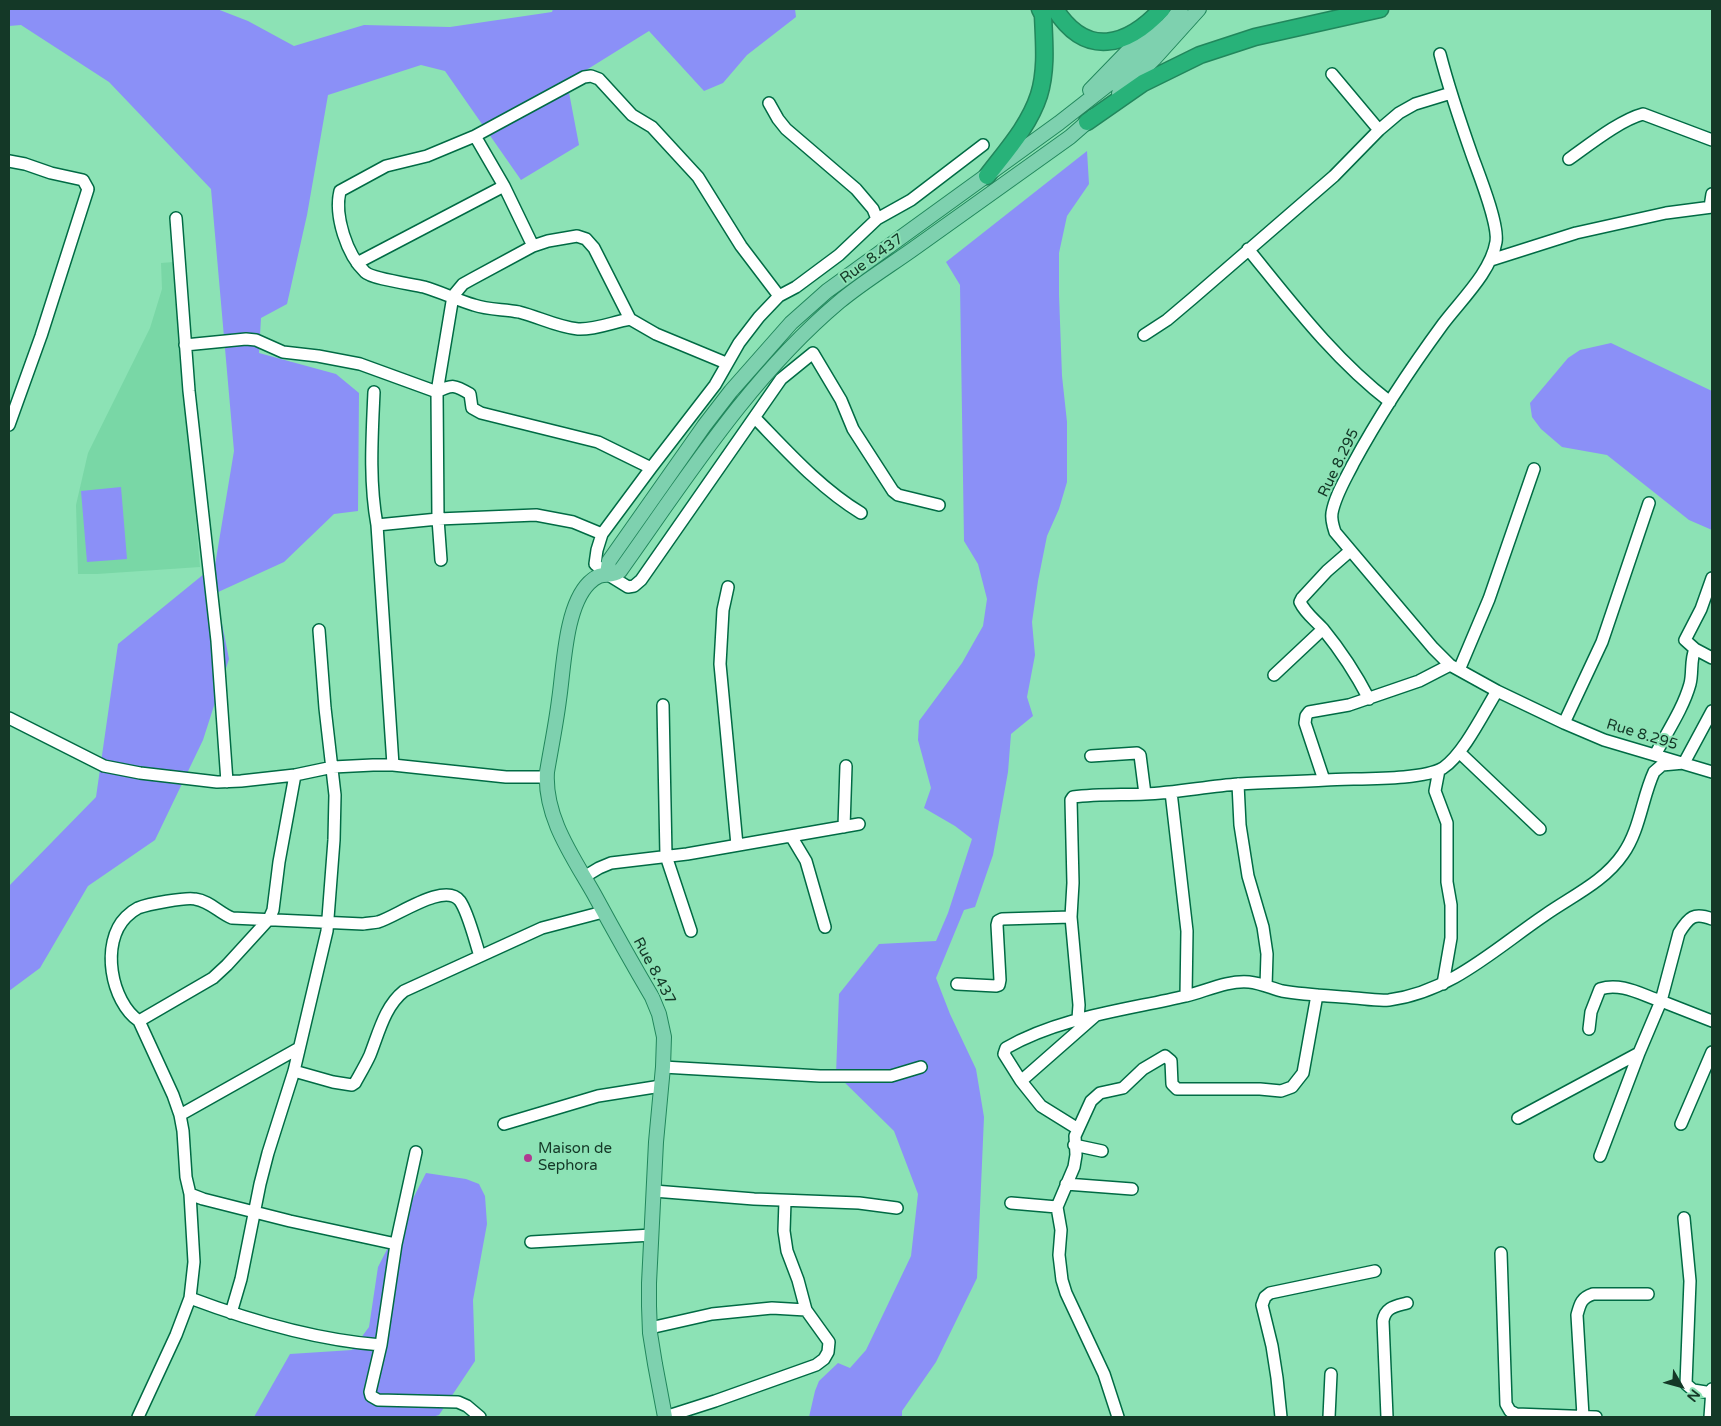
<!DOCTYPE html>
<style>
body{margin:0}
#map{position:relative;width:1721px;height:1426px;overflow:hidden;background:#8ce2b5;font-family:"Varela Round",sans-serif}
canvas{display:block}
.frame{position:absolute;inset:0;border:10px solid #143827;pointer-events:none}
.north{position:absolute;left:1656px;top:1361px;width:50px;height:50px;-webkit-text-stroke:4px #8ce2b5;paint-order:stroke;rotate:128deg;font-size:14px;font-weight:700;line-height:20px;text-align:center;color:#143827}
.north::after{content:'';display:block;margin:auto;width:18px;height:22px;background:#143827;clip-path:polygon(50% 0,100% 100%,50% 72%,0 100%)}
</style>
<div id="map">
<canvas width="1721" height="1426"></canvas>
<div class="frame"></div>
<div class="north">N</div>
</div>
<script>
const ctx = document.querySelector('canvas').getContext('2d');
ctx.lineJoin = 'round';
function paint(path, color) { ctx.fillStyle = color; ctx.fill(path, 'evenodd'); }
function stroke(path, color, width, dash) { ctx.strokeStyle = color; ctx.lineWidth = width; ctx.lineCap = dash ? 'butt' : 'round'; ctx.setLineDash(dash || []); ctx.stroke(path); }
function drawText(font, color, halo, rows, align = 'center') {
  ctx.font = font + ' "Varela Round",sans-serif'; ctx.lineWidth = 4; ctx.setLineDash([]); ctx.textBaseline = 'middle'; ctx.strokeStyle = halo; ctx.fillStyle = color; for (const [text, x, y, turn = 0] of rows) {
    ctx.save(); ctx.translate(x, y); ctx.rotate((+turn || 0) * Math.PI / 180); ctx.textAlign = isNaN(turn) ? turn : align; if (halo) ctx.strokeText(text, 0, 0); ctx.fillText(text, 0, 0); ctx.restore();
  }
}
paint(new Path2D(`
 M174 262 200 567 97 574H78L76 505 88 453 150 328 162 289 161 263Z`), '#79d7a6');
paint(new Path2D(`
 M9 9H217L248 21 294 46 364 25 450 27 552 12 553 9H795L796 17 747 55 723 83 704 91 649 31 567 82 579 145 521 180 445 71 421 65 328 95 307 215 287 304 261 318 259 353 336 374 359 393 358 511 334 514 284 562 216 593 229 659 203 740 155 840 88 886 40 968 9 991V886L96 797 118 644 215 565 234 451 211 189 109 82 21 25 9 26Z
 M1087 151 1089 184 1067 216 1059 253V295L1062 376 1067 422V482L1059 509 1047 536 1038 581 1032 622 1035 655 1027 697 1033 716 1011 734 1008 772 993 855 975 907 964 910 936 978 950 1014 976 1069 984 1117 977 1278 936 1362 902 1411V1417H809L815 1391 819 1381 838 1363 850 1368 866 1350 911 1256 918 1194 894 1131 836 1074 839 994 879 944 936 941 948 913 972 839 955 826 924 808 931 788 918 740 919 721 962 663 983 626 987 599 978 564 964 541 960 285 946 262Z
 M1611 343 1712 391V530L1689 520 1607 455 1562 447 1541 429 1532 417 1530 403 1568 358 1580 350Z
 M121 487 127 559 87 562 81 491Z
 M426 1173 466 1179 479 1184 485 1196 487 1224 473 1300 475 1361 439 1415 432 1417H254L290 1354 352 1350 369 1327 378 1267Z`), '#8b90f7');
const minor = new Path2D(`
 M1440 54C1449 89 1461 124 1473 158 1480 177 1499 225 1496 242 1491 272 1461 300 1443 324 1410 369 1379 416 1353 464 1345 480 1335 496 1332 513 1331 519 1333 526 1335 532L1433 648 1450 665 1497 691 1564 723 1604 740 1712 772
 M1332 74 1379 130
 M769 103 778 119 786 129 856 189 873 209 877 219
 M475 136 504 186 533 246
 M1569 159C1589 145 1620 120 1643 114L1712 140
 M9 161 25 164 51 173 83 180 88 189 41 336 9 425
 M1710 207 1712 194
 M176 218 189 391 217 641 227 782
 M1248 249C1292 303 1334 359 1390 402
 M1491 260 1576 233 1666 213 1712 207
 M357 263 504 186
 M630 319C613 322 595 330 578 329 557 327 539 317 519 312 504 309 488 310 474 305 457 300 441 292 424 287 412 284 372 279 365 272 347 255 334 216 340 191L386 166 427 156 475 136 584 77 591 76 599 79 632 115 652 127 698 177 741 246 779 296
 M1144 335 1167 320 1193 298 1334 176 1379 130 1399 113 1415 104 1451 93
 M185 345 246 339 256 340 283 352 318 356 360 364 437 392C452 384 455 385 470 394L472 408 481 413 598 442 651 468
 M374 392C372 437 369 481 377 525L393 765
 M755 418C788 452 820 488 861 513
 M939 505 898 495 893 491 853 429 841 400 813 353 781 379 641 580 634 586 628 587 607 574 595 564 597 550 602 534 651 468 715 385 739 343 759 317 779 296 796 287 839 255 877 219 911 200 983 145
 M377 525 438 519 536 515 573 522 602 534
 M1350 551 1327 571 1302 598 1300 602C1305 613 1315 620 1323 629 1341 651 1356 674 1369 699
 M441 560 438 519 437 392 453 296 463 284 472 279 533 246 548 241 577 236 586 239 594 248 630 319 656 334 726 363
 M1712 578 1701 609 1685 640 1695 649 1712 658
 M728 587 723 610 720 664 737 845
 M1459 670 1489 599 1534 469
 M1274 675 1323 629
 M663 705 666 856 691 931
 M9 718 104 766 140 773 183 778 217 782 241 781 295 775 333 767 373 765H393L506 777H546
 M1564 723 1602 642 1649 503
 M1459 752 1540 829
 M1655 755C1667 732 1683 709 1690 684 1693 672 1690 661 1695 649
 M1091 756 1137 753 1140 755 1145 794
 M1439 770 1435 791 1447 823V882L1451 905V938L1443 984
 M1324 780 1305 723 1306 716 1309 712 1349 705 1419 681 1450 665
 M1238 784 1240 825 1248 876 1263 927 1267 954 1266 986
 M1171 792 1187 931 1186 996
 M844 827 846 766
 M791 836 806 861 825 927
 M584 877 599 868 611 863 687 854 859 824
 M957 984 996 986 999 985 1000 980 997 925 998 921 1002 919 1071 917
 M1078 1019 1079 1005 1071 917 1073 883 1071 800 1073 797C1097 794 1121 795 1145 794 1176 793 1208 786 1239 784 1268 782 1297 782 1326 780 1354 778 1421 781 1443 768 1463 755 1484 712 1497 691
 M139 1021C111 1002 100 943 126 917 129 914 134 910 138 908 148 904 186 897 195 899 210 901 219 913 232 918L363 924C368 923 373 923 378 922 396 917 445 881 460 901 468 912 475 941 480 956
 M1589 1029 1591 1012 1600 989C1621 982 1642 995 1661 1001L1679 933C1689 917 1694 912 1712 919
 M663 1067 820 1076H891L921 1067
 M294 1071 333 1082 352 1085 355 1083C360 1074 366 1064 370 1055 379 1032 385 1006 404 991L542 928 603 912
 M1021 1081 1004 1054 1006 1048C1060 1017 1126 1010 1186 996 1206 991 1228 980 1249 982 1260 983 1271 988 1282 991 1306 995 1331 996 1355 998 1366 999 1378 1001 1389 1000 1451 992 1496 948 1545 915 1572 896 1604 882 1623 854 1640 830 1642 798 1654 772L1662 765 1684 763 1712 711
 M180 1115 299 1048
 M1518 1118 1639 1053
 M504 1124 598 1096 661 1086
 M1681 1124 1712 1052
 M1078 1129 1041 1106 1021 1081 1095 1016
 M1074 1145 1102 1151
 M416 1152 396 1244 381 1345 370 1392 371 1396 378 1400 458 1402 467 1406 480 1417
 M1600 1156 1639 1053 1661 1001 1712 1021
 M1066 1184 1132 1189
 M654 1191 754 1199 859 1203 897 1208
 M190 1194 203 1199 290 1221 396 1244
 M1011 1203 1057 1207
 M1684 1218 1690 1281 1686 1384 1693 1390 1712 1393
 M531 1242 652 1235
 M1501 1253 1506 1404 1510 1411 1516 1414 1596 1417
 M190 1298C251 1321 316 1340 381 1345
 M231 1313 241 1279 260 1184 268 1153 294 1071 327 931 334 840 335 795 325 708 319 630
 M650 1328 712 1314 772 1308 806 1310
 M1583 1416 1577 1315C1580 1304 1581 1298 1593 1294H1648
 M138 1417 176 1335 190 1298 194 1262 190 1194 186 1177 183 1131 180 1115 173 1095 139 1021 213 978 227 965 269 919 273 910 279 862 295 775
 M665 1417 715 1401 816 1365 824 1359 828 1352 829 1342 806 1310 798 1280 787 1251 784 1231 785 1201
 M1118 1417 1104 1374 1066 1293 1062 1280 1059 1255 1061 1230 1057 1207 1074 1167 1076 1155 1075 1136 1091 1101 1100 1093 1123 1088 1143 1069 1165 1056 1171 1061 1172 1084 1177 1089H1260L1281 1091 1292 1087 1303 1073 1317 995
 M1281 1417 1277 1378 1272 1346 1262 1305 1265 1297 1270 1293 1375 1271
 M1329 1417 1331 1374
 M1387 1417 1383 1321C1385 1307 1396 1306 1407 1303
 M1710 1417 1712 1389`);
const major = new Path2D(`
 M1090 90 1155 23
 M1119 93 1154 59 1199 9
 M607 574 609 561 704 426 731 391 791 323 827 291 1059 123 1114 80 1151 44 1181 9
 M665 1417 655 1364 650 1333 649 1306V1283L656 1142 663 1067 664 1037 659 1014 652 997C632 963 613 929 594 894 573 857 544 817 547 772 551 748 556 724 559 700 564 667 565 607 589 583 603 569 608 579 620 571 687 477 750 377 839 302 863 282 891 265 916 247 968 210 1019 173 1070 137L1094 116`);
const highway = new Path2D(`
 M1055 9C1086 58 1127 47 1162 9
 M1087 122 1143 83 1200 55 1255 37 1380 9
 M987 176C1006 151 1029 126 1039 95 1047 69 1044 41 1043 15L1040 9`);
stroke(minor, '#006b44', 14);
stroke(major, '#21875c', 16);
stroke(highway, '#21875c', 19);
stroke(minor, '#fff', 11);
stroke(major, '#7ed1af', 14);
stroke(highway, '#28b279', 16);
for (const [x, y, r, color] of [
 [528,1158,5,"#b03991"]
]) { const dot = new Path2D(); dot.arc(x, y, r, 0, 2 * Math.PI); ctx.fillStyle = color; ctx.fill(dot); stroke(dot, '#8ce2b5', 2); }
drawText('15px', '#143827', '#8ce2b5', [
 ["Rue 8.437",872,259,-36],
 ["Rue 8.295",1339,463,-64],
 ["Rue 8.295",1642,735,17],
 ["Rue 8.437",654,971,62]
]);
drawText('15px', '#143827', '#8ce2b5', [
 ["Maison de",538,1149],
 ["Sephora",538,1166]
], 'left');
</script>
